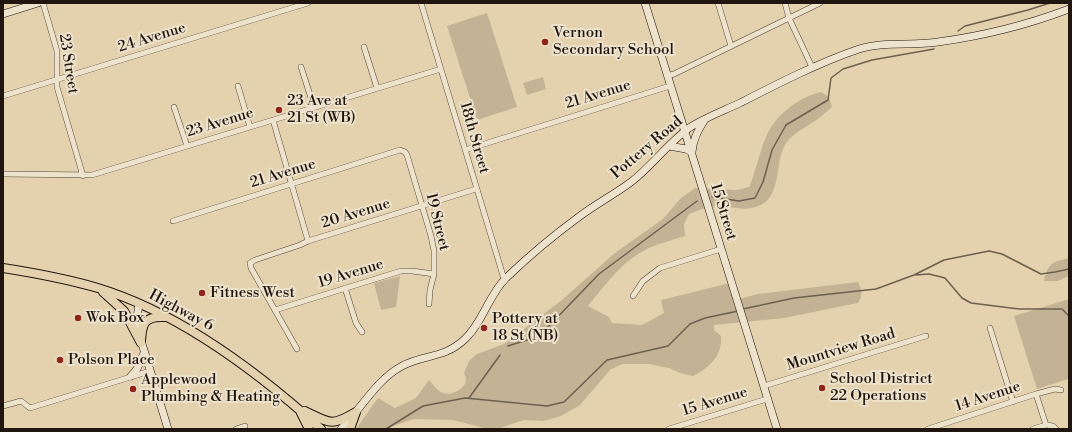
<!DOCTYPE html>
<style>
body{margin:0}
#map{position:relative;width:1072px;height:432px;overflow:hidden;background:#e4d2af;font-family:"Libre Bodoni",serif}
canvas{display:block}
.frame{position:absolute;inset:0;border:4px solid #21160f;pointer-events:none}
</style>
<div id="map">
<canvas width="1072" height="432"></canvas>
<div class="frame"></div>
</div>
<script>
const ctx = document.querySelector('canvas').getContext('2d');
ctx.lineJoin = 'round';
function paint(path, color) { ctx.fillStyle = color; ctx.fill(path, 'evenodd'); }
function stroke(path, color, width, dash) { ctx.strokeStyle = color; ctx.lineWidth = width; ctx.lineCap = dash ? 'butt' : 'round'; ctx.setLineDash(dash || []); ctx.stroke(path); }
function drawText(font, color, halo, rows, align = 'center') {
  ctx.font = font + ' "Libre Bodoni",serif'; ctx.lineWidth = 4; ctx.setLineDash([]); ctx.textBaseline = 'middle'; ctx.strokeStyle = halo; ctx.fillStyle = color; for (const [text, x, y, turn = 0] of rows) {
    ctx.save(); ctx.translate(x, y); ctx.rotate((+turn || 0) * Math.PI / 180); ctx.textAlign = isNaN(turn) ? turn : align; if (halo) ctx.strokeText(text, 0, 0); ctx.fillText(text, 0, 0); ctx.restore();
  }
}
paint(new Path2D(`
 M487 13 517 107 477 120 447 26Z
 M543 77 546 89 527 95 523 83Z
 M821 92 829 97 832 107C826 112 821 117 815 121 803 129 789 135 783 149 776 165 780 196 761 205 746 212 734 207 719 206 708 206 699 210 689 214L684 224 685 236C673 240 660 243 649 248 623 260 606 284 588 306L609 317 612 323 642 325 664 313 661 300 730 283 735 300 758 294 858 282C862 289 863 297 858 303L784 318 714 325V330L721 336C723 355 709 368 693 376L680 373 669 368 649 364H622L610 370 580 405 561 416 544 421 524 420 497 429 484 428 453 420 414 419 393 426 390 429H356L378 398 395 408 416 398 429 380C432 383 434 387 438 390 447 398 459 392 465 384L466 378 464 373 469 361 477 354 504 344 562 300 615 253 663 219 680 199 695 188 737 190 749 187C756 171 759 153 766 137 775 115 799 97 821 92Z
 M1069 258V276L1058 281H1044C1048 263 1052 262 1069 258Z
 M400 276 396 307 381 310 374 283Z
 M1069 299V382L1068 379 1037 389 1014 316Z`), '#c3b294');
stroke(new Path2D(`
 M958 31 965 26 1028 10 1050 3
 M712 197 739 201 755 198 763 182 772 150 786 125 828 100 831 78 843 69 872 60 934 49
 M916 275 929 274 945 278 962 298 971 303 1019 309H1062L1069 316
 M743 309 794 298 876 289 914 275 944 260 989 251 1002 254 1041 274 1055 272 1069 269
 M508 346 533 338 546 329 599 274 697 201
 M469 398 500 355
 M386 429 423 406 465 398 547 406 564 402 607 360 668 346 690 324 705 318 738 311`), '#6e604f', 1.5);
const street = new Path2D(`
 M43 3 57 51V87L83 176
 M421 3 504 279
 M718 3 731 46
 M785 3 789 18 812 67
 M364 47 377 88
 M301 67 314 107
 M667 76 674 74 820 3
 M238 86 250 127
 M3 96 308 3
 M174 107 187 146
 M273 120 308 241
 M465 150 670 86
 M3 174 92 175 441 69
 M173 221 400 150 405 152 407 155 431 236 434 251V274L430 290 429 304
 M345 288 356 323 362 332
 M633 296 643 281 660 268 721 249
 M275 310 401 271H412L434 274
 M990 328 1013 402
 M297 349 251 268 250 263 255 260 300 245 308 241 476 189
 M764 386 926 336
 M1036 394 1046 425
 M3 406 21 401 30 408 150 371
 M236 429 245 426
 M669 429 767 399
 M928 429 1036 394 1055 389 1061 390
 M1033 429 1046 425 1053 426 1056 429`);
const secondary = new Path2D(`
 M645 3 777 429
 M3 14 38 3
 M669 146 686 149 692 152C693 141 697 131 704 121
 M139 304 136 324 168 429
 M131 376 137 369 144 353
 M341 429C361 409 376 380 402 366 424 354 444 359 465 339 483 322 488 296 506 278 529 256 554 235 580 216 596 204 615 194 631 182 652 166 667 144 689 128 704 118 723 111 740 103 779 83 818 63 859 49 885 41 912 46 938 42 982 36 1027 25 1069 9`);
const primary = new Path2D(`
 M3 268C35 273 67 279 98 288 180 313 258 372 321 429
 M103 292 124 311 141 343
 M141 341C142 324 144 316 164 317
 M305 411C330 423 331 427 356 412
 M301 413 309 429
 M350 429 356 412`);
stroke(street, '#524537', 6);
stroke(secondary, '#21160f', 8);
stroke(primary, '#21160f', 10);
stroke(street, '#ede2cb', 5);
stroke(secondary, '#ede2cb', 7);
stroke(primary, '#e4d2af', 8);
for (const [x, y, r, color] of [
 [545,42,4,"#8f2418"],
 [279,110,4,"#8f2418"],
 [202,293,4,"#8f2418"],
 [78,318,4,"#8f2418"],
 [484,328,4,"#8f2418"],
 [60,360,4,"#8f2418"],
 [822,388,4,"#8f2418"],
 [133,389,4,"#8f2418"]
]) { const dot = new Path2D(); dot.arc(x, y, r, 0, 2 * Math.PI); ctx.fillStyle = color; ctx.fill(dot); stroke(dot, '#ede2cb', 1.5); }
drawText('15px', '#21160f', '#ede2cb', [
 ["Vernon",553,33],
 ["Secondary School",553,50],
 ["23 Ave at",287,101],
 ["21 St (WB)",287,118],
 ["Fitness West",210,293],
 ["Wok Box",86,318],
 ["Pottery at",492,319],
 ["18 St (NB)",492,336],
 ["Polson Place",68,360],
 ["School District",830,379],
 ["22 Operations",830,396],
 ["Applewood",141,380],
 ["Plumbing & Heating",141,397]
], 'left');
drawText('15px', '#21160f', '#ede2cb', [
 ["24 Avenue",152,38,-17],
 ["23 Street",68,64,81],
 ["21 Avenue",598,95,-17],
 ["23 Avenue",220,123,-17],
 ["18th Street",474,138,74],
 ["Pottery Road",647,148,-40],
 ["21 Avenue",283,174,-17],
 ["15 Street",723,212,73],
 ["20 Avenue",356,214,-17],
 ["19 Street",437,222,76],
 ["19 Avenue",351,274,-17],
 ["Highway 6",181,311,28],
 ["Mountview Road",841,350,-17],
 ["14 Avenue",988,397,-18],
 ["15 Avenue",715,402,-17]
]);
</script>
